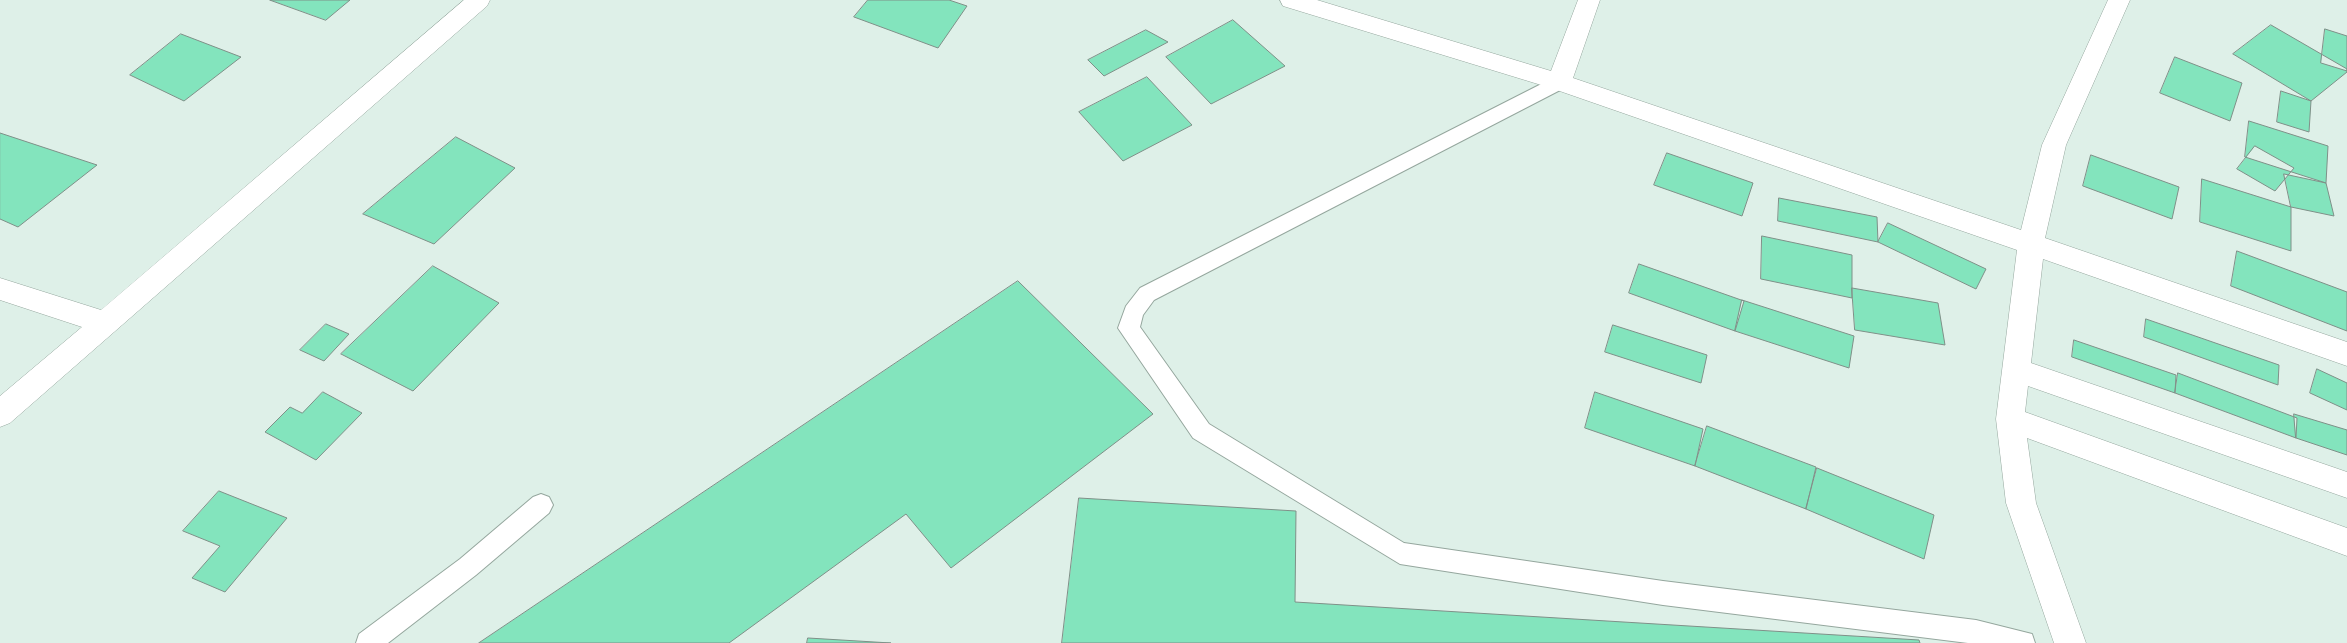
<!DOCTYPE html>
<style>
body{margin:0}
canvas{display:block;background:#def0e8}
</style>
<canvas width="2347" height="643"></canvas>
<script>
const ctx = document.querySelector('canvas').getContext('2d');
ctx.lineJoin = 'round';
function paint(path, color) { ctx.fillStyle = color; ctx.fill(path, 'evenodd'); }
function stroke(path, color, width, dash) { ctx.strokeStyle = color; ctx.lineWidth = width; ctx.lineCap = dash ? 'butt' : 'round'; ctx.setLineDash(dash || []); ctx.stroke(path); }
const building = new Path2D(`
 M270 0H350L326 20Z
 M868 0H949L967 6 938 48 854 17Z
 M1233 20 1285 66 1211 104 1166 57Z
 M2271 25 2347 69V72L2311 101 2233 54Z
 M2325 29 2347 36V71L2321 63Z
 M1146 30 1168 42 1104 76 1088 60Z
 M181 34 241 57 184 101 130 75Z
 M2175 57 2242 83 2230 121 2160 93Z
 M1147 77 1192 125 1123 161 1079 112Z
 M2281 91 2311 101 2309 132 2277 122Z
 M2249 121 2328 146 2326 183 2245 157Z
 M0 133 97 165 18 227 0 219Z
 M456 137 515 168 434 244 363 214Z
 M2255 146 2294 168 2275 191 2237 169Z
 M1667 153 1753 183 1742 216 1654 185Z
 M2091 155 2179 187 2172 219 2083 186Z
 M2284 174 2326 183 2334 216 2291 207Z
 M2202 179 2291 207V251L2200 222Z
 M1779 198 1877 217 1878 242 1778 221Z
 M1888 223 1986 269 1976 289 1878 242Z
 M1762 236 1852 255V298L1761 279Z
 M2237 251 2347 292V331L2231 286Z
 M1639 264 1744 301 1735 331 1629 293Z
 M433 266 499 303 413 391 341 354Z
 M1018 281 1153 414 951 568 906 514 729 643H479Z
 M1852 288 1938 303 1945 345 1855 330Z
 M1742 300 1854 336 1849 368 1735 331Z
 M2146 319 2279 365 2278 385 2144 337Z
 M326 324 349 334 324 361 300 350Z
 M1613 325 1707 355 1701 383 1605 352Z
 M2074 340 2176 375 2175 393 2072 357Z
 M2317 369 2347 383V410L2310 393Z
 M2178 373 2297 418 2296 438 2175 393Z
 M323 392 362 413 316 460 265 432 290 407 302 413Z
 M1595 392 1703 429 1695 466 1585 428Z
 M2294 414 2347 430V455L2296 438Z
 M1707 426 1816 467 1806 509 1695 466Z
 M1817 468 1934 515 1924 559 1806 509Z
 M219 491 287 518 225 592 192 578 220 546 183 531Z
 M1079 498 1296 511 1295 602 1919 640 1920 643H1062Z
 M808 638 891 643H807Z`);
paint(building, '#83e4bd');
stroke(building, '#7f9088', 1);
const lane = new Path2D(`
 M1559 75 1566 77 1568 82 1566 87 1154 300 1143 315 1140 327 1209 424 1404 543 1663 581 1976 620 2032 634 2035 643H1968L1663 605 1400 564 1193 438 1118 328 1126 306 1140 288Z
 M541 494 549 497 553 505 549 513 476 575 388 643H356L359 634 460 559 533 497Z`);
const street = new Path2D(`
 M464 0H490L487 6 10 423 0 427V396L82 327 0 300V278L101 310Z
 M1280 0H1317L1551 71 1578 0H1600L1573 78 2021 230 2042 145 2108 0H2130L2066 145 2045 238 2347 342V366L2043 259 2031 363 2347 472V498L2028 386 2025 412 2347 528V556L2027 438 2036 503 2086 643H2054L2006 503 1996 419 2017 250 1551 88 1283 6Z`);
stroke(lane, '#95a79e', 2);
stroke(street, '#95a79e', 1);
paint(lane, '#fff');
paint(street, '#fff');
</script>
